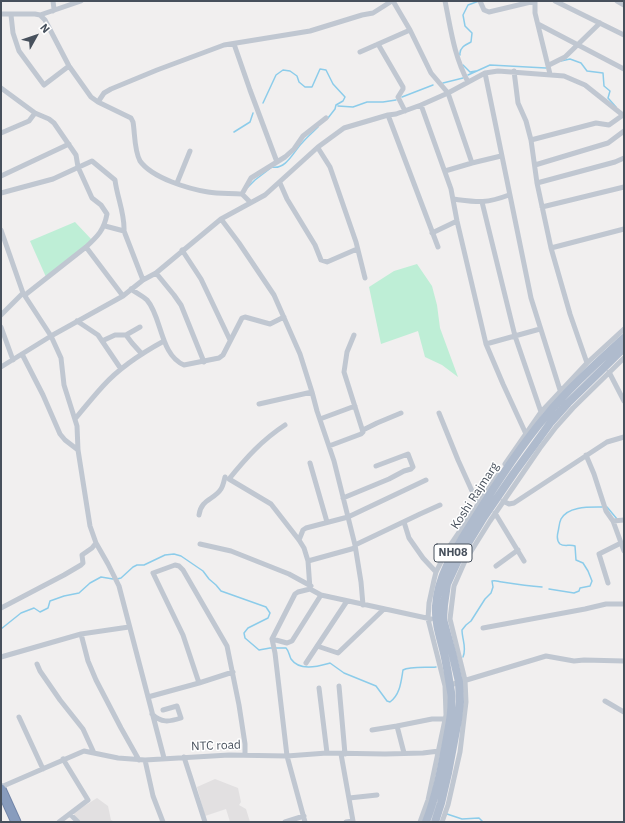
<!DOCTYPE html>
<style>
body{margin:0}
#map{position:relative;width:625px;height:823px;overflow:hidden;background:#f1efef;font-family:"IBM Plex Sans",sans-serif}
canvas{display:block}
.frame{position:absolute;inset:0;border:2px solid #47505c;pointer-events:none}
.north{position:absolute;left:16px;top:16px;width:40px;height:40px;-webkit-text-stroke:3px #fff;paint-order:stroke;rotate:50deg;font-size:11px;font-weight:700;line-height:16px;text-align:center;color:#47505c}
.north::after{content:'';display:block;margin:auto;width:14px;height:18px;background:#47505c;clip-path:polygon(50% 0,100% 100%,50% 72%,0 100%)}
</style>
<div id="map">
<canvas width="625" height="823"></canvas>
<div class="frame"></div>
<div class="north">N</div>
</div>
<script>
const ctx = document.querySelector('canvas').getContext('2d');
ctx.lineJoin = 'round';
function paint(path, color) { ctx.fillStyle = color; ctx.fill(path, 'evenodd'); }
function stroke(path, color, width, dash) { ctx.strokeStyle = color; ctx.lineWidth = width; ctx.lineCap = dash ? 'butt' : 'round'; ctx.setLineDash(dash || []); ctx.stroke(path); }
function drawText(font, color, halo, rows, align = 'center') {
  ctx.font = font + ' "IBM Plex Sans",sans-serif'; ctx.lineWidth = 3; ctx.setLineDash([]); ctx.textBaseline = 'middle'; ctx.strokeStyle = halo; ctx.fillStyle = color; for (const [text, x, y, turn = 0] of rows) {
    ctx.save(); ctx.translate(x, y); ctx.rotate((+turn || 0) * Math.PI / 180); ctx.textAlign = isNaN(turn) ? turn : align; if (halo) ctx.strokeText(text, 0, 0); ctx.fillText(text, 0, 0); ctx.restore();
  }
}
paint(new Path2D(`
 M215 779 238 788 241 802 239 805 246 809 250 822H230L226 809 205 816 197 787Z
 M97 798 108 806 111 820 115 822H81L76 817 73 813Z`), '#e2e0e1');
paint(new Path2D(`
 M75 222 92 240 46 277 30 241Z
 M417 264 432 286 437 305 440 328 458 377 442 365 425 357 418 331 381 344 369 287 394 271Z`), '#beeed6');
stroke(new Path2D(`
 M460 55C459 48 465 45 471 42L472 33 465 26 463 15 468 5 479 1
 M561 61 570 59 581 63 587 71 603 73 604 86 610 91 608 98 616 107
 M463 65 470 72 476 71
 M468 75 490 65 546 68
 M443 83 463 78
 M402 97 433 85
 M263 103 276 75 283 70 290 71 297 76 299 82 305 87H312L320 69 326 70 333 84 345 97 343 101 336 105 335 109 328 118
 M338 106 353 107 367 102H383L396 100
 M234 132 250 122 253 113
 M248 187 255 180 272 167C286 170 294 151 302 143 307 137 313 132 318 127
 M607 507 617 519
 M117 579 121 578 133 567 137 565H144L165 555 174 554 181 556 203 571 209 579 216 585 221 591 266 607 270 613 268 618 248 628 244 633 245 638 259 650 270 648H286C289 651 289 655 291 659 300 672 319 666 330 663L344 673 376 686 387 701 390 702C400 695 401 682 403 670 410 666 427 668 436 667
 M549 589 574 593 579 591 580 588 590 586 592 581 588 571 583 563 576 560 575 546C570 544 564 547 560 544 557 541 557 536 558 532 559 528 559 523 561 519 568 506 589 507 602 507
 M1 629 21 613 34 608 40 612 48 608 50 601 64 596 79 593 90 583 101 577 113 579
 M463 657C467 648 462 639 462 630L466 625 471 621 485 599 491 593 493 587 492 581C497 580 498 582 502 582 515 584 529 586 542 587
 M447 814 462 819 479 818 483 822`), '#8cccea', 1.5);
const highway = new Path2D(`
 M1 789 16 822`);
stroke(highway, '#7386a8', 11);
stroke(new Path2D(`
 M393 1 410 30 431 73 448 93 472 163
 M445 1C451 30 454 56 468 82
 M480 1 484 10 489 12 535 1
 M535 1V13L550 74
 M555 1 624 35
 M617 1 624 5
 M53 11 54 9 53 1
 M1 14H35L40 15 45 20 69 66 91 97 98 102 131 118 133 122C135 133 134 150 140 161 152 178 189 189 208 192 219 194 231 193 242 194L250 202
 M11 15 13 33 19 51 44 85 69 66
 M40 15 81 1
 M538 24 624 69
 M234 44 250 90 277 162
 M378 44 403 87V89L398 97 405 111
 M360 52 410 30
 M549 65 565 57 600 23
 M514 71 518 103 526 121 531 140 537 183 551 248 570 314 587 363
 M485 73 531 298 560 390
 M1 88 35 113 49 119 54 123 76 155 78 167 92 198 101 205 107 214C104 230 98 236 86 247L25 295
 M98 102 104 93 111 89 157 70 224 45 310 31 362 15 373 13 392 1
 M421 105 451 189 457 221 486 344 503 384 526 434
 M388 115 438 247
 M1 133 29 121 35 113
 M531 140 596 123 609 125 623 115
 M318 148 330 167 356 242 365 278
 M535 165 608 143 624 131
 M445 171 472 163 501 156
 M1 176 69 144
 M177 183 190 151
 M280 183 287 199 315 245 321 260 327 262 357 249
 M537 183 615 162 624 158
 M1 193 53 179 92 161 115 180C117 197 125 214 124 231
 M242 194 251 178 285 157 294 149 303 136 326 118
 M453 199C477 202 485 204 509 195
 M482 202 515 336 541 412
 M542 207 624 187
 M221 219 239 243 274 295 300 354 312 392 317 411 334 461 355 545 361 582 363 605
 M105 226 124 231 143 280
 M1 230 23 293 51 336 61 358 64 385 77 426 78 450 90 526 96 543 108 564 119 586 164 758
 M432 233 457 221
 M86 247 123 296
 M551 248 624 229
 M182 250 201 279 230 340
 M156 273 174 295 181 305 204 362
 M131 289C136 293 143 296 147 300 162 317 160 355 184 365L219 358 223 355 242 318 245 317 270 324 284 317
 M1 315 23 293
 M77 321 98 335 121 369
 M1 327 13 360
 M126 335 132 343 141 353
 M102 341 115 335H126L140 327
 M486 344 540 329
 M22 354 43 395 60 434 65 440 78 450
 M1 367 51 336 123 296 143 280 156 273 221 219 265 195 318 147 344 128 388 115 396 114 421 105 448 93 485 73 498 71 564 76 585 85 624 116
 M609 372 624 401
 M259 404 312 392
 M439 413 458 460 472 491 481 502
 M75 419C84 408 93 397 103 386 120 367 142 353 164 341
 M320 419 355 406
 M285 425C262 440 246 458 229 479L271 504 299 540 304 548 308 561 310 589 321 595 431 619
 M363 430 377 423 401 413
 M329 446 361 434 363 432 344 372 347 352 354 335
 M586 455 594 474 606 511 613 521 624 551
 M310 463 327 522
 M505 464 541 412 587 363 624 329
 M343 498 389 479 404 471 411 469 413 467 408 454 376 466
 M503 501 509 504 514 503 607 442 624 437
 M495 513 524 561
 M199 515C201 499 214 500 221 489 223 486 224 481 225 477
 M613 521 624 520
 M404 522 409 538 423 558 436 572
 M299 540 303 530 306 528 348 517 426 480
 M200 544 231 551 289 574 311 586
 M355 545 420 514 440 505
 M308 561 355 548
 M496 566 518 550
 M608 583 599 554 621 543
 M1 608 64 575 81 565 83 563 82 555 92 548 96 543
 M483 628 585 609 606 604H624
 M81 634 88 661 96 680 121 728 139 760
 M272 639 287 643 292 641 321 595
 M317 646 338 653 384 609
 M1 657 81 634 129 627
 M306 663 347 601
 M37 664 40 671 60 700 83 729 94 753
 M199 683 183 635 153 573 175 565 179 566 183 570 227 646 239 705 245 744V755
 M450 685 546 656 574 661 584 660 624 661
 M339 686 345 754
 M319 688 327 753
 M148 697 199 683 233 672
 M605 701 624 712
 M152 714C161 723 169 722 181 718L177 706 163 710
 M19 717 43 769
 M397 726 432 719H446
 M372 730 397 726 404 753
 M341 754 353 821 346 822
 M184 757 205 822
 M145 760 153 796 163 822
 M1 787 84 751 118 758 145 760 229 755 287 756 327 753 385 754 423 753 439 751
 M349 798 377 795
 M70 814 78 822
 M59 822 88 800 63 759
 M285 822 304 816
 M305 822 287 756 275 653 272 639 295 594 298 592 310 589
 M420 822 428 800 446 715 445 686 428 619 429 603 434 580 436 572 447 550 498 475
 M442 822 448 805 460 752 466 702 465 680 450 619 454 586 465 561 490 521 540 448 556 427 573 408 624 358`), '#c0c7d1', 5);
stroke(new Path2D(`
 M426 822C436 796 441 770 446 743 449 726 453 709 451 692 449 679 447 666 444 653 440 637 435 623 436 606 438 574 456 548 473 521 494 487 519 448 545 417 569 388 597 363 624 338
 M435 822 441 803 448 773 458 720 460 702 459 682 452 652 443 619 444 605 447 584 459 558 484 517 514 473 551 422 568 403 624 348`), '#afbbcd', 8);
stroke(highway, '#889cbd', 9);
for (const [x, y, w] of [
 [453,553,38]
]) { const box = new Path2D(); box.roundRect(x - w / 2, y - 9, w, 18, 3); ctx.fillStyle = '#fff'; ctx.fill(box); stroke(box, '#47505c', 1); }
drawText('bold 11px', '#47505c', null, [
 ["NH08",453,553]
]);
drawText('12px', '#47505c', '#fff', [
 ["Koshi Rajmarg",475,496,-57],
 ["NTC road",216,746,-2]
]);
</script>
